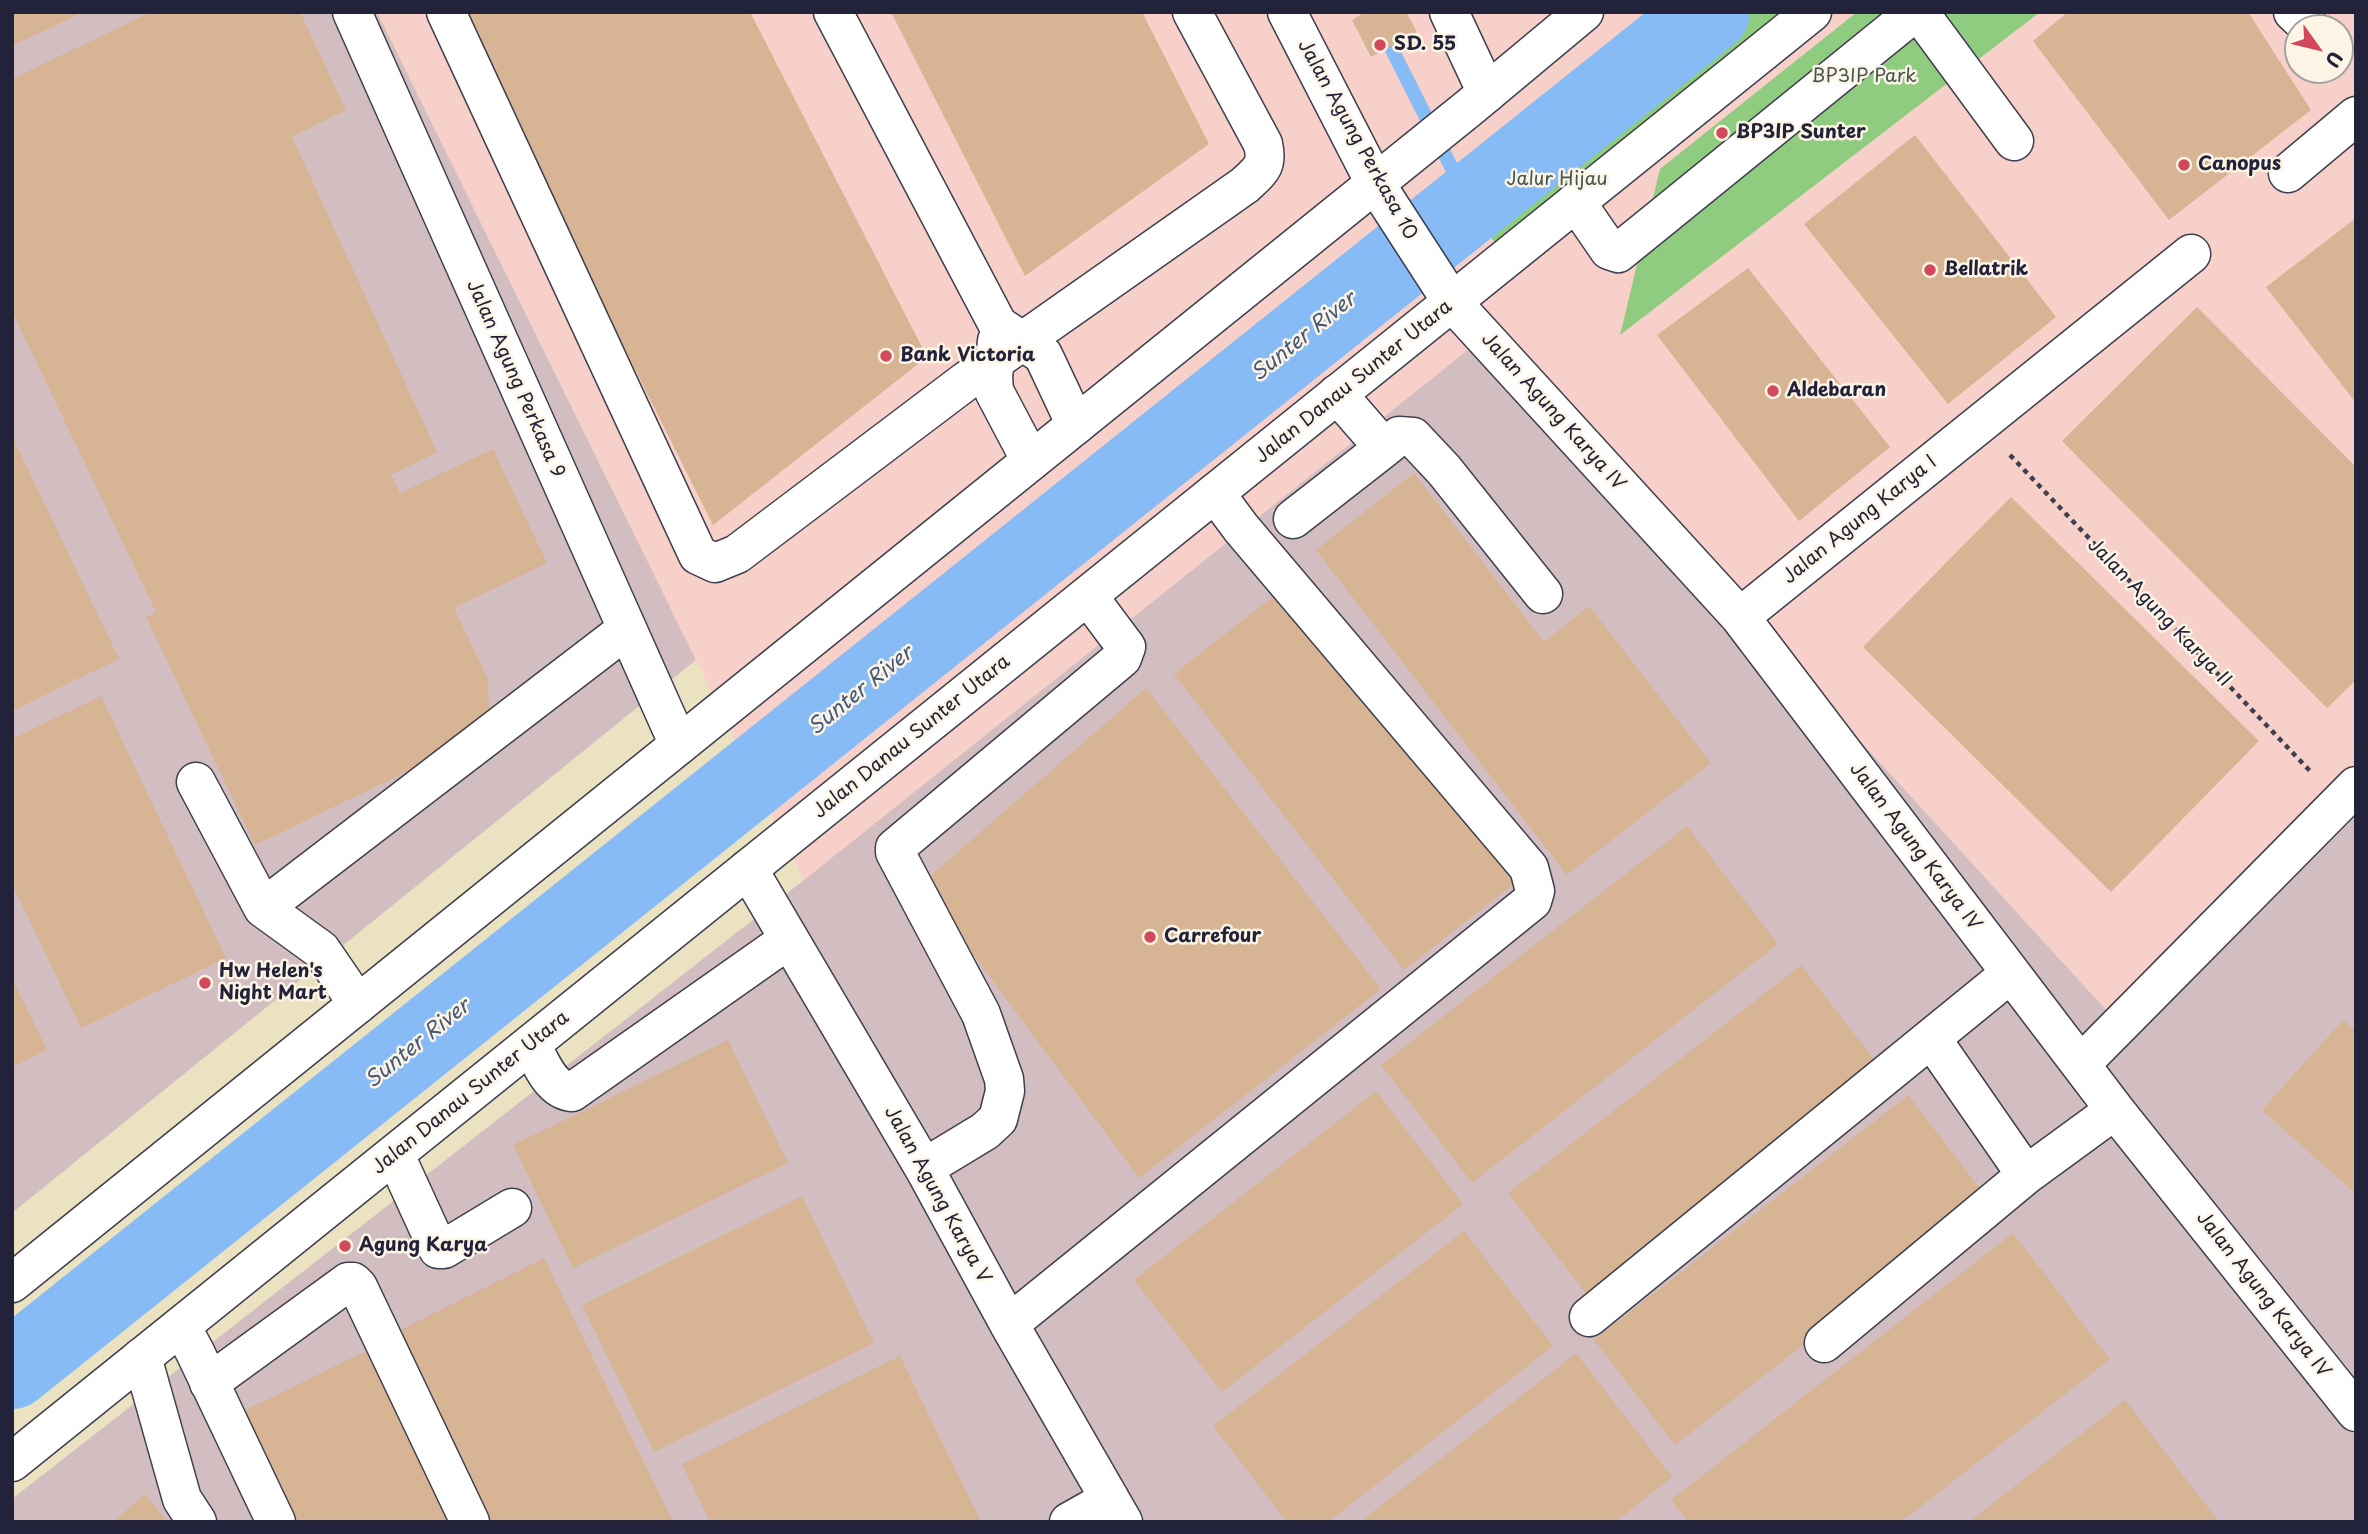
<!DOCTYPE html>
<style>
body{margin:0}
#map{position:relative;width:2368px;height:1534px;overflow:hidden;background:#ebe2c1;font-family:"Playpen Sans",sans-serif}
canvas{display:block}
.frame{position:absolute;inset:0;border:14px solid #22223b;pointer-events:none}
.north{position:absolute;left:2284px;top:14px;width:70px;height:70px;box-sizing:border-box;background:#fcf5e5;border:2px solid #a5a1a1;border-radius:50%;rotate:124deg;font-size:19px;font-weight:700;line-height:28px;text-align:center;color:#22223b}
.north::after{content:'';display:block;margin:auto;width:24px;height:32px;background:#d1495b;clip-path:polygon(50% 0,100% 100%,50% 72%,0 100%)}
</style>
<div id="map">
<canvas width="2368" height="1534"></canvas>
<div class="frame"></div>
<div class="north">U</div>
</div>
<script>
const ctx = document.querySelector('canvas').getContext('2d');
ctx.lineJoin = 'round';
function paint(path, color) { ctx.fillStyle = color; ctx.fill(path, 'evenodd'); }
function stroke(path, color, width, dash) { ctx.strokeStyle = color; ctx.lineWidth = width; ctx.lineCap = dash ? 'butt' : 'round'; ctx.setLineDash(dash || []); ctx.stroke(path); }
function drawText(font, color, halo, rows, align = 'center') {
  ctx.font = font + ' "Playpen Sans",sans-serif'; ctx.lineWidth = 5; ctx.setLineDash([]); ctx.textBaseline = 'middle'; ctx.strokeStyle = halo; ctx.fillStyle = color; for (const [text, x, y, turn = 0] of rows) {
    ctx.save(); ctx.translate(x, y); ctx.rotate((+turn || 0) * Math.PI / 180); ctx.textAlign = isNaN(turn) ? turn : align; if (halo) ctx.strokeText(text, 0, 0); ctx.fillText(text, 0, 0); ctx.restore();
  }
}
paint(new Path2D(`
 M377 12H2356V764L2107 1011 1488 335 804 880ZM2298 28H2340V70H2298Z`), '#f7d0c9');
paint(new Path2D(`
 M12 12H377L696 660 12 1213Z
 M1488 334 2107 1011 2356 764V1522H12V1499L804 880Z`), '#d2bec1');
paint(new Path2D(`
 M1719 12H1804L1504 254 1470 211Z
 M1857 12H2040L1620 335 1660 169Z`), '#90cc80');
stroke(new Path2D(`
 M1383 32 1470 204`), '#86bbf5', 14);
stroke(new Path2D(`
 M12 1369 1710 12`), '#86bbf5', 80);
paint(new Path2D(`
 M12 12H83L12 46Z
 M151 12H300L346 110 292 137 437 452 391 475 400 493 493 449 547 563 454 608 488 679 489 712 462 745 255 845 146 617 156 612 12 311V79Z
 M456 12H750L927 357 713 525Z
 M891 12H1142L1209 144 1025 276Z
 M1365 12H1406L1417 32 1371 57 1352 20Z
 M2068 12H2248L2311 110 2169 220 2033 41Z
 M1915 135 2056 317 1948 404 1804 224Z
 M2356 218V403L2266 287Z
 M1748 268 1890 447 1799 521 1657 335Z
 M2197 307 2356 467V680L2327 708 2062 441Z
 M12 436 119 659 12 711Z
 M1414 473 1544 642 1589 606 1711 763 1567 875 1316 550Z
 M2011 497 2259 741 2111 892 1863 647Z
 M1285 587 1515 883 1404 970 1174 674Z
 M1146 688 1381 989 1139 1178 921 884Z
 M101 696 226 958 81 1028 12 884V739Z
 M1687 826 1778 944 1472 1183 1381 1065Z
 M1801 965 1883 1071 1591 1300 1508 1193Z
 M12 978 47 1050 12 1067Z
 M2343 1020 2356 1031V1194L2262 1110Z
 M728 1040 788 1163 573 1268 513 1145Z
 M1376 1091 1463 1204 1222 1392 1134 1280Z
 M1908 1095 1989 1200 1675 1445 1594 1340Z
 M802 1196 874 1343 654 1452 582 1305Z
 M1464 1231 1553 1346 1328 1522H1287L1213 1426Z
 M2013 1233 2110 1359 1901 1522H1688L1671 1500Z
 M544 1258 673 1522H481L390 1335Z
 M372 1348 457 1522H282L231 1417Z
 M1576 1353 1672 1477 1615 1522H1360Z
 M900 1356 981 1522H710L682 1464Z
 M2125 1400 2219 1522H1969Z
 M145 1494 168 1522H113Z`), '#d7b493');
const minor = new Path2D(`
 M352 12 679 745
 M446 12 691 540 698 555 715 563 737 554 966 381 1245 185C1261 170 1268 166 1263 144L1192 12
 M833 12 998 325 1043 355 1076 425
 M1287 12 1375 183 1452 302 1740 617 2115 1110 2356 1412
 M1449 12 1487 93
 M1919 12 2014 141
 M2293 12 2310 28
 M2288 173 2356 116
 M1576 202 1609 250 1618 253 1915 12
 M997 341 993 377 994 391 1031 461
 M1384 448 1399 436 1413 437 1444 470 1543 594
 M1293 519 1384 448 1337 394
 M1740 617 2191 254
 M196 782 263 908 321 950 358 1004
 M748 869 924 1168 1009 1324 1123 1522
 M263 908 627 629
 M1931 1038 2026 1175
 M531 1044C540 1061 550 1090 572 1092L788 940
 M2081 1064 2356 786
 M395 1155 438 1249H444L512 1208
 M924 1168 985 1131 998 1119 1005 1091 1004 1079 981 1014 895 852V848L1122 658 1126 647 1088 596
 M1589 1317 2011 973
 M1009 1324 1532 901 1535 891 1529 868 1241 528 1215 493
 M181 1326 195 1352 276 1522
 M1824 1343 2026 1175 2115 1110
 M142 1357 182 1499 197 1522
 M209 1383 348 1282H353L358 1287 470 1522
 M1069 1522 1110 1499`);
const major = new Path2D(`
 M12 1283 1470 107 1584 12
 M12 1462 1812 12`);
stroke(minor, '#403f4f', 41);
stroke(major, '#403f4f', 41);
stroke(new Path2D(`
 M2010 455 2310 771`), '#403f4f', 4.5, [5, 5]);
stroke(minor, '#fff', 38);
stroke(major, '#fff', 38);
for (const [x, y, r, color] of [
 [1380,45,7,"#d1495b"],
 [1722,133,7,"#d1495b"],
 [2184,165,7,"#d1495b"],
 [1930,270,7,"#d1495b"],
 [886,356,7,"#d1495b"],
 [1773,391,7,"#d1495b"],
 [1150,937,7,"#d1495b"],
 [205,983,7,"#d1495b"],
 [345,1246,7,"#d1495b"]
]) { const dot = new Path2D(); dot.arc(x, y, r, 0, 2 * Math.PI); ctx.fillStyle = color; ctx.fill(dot); stroke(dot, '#fcf5e5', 2.5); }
drawText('bold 19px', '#22223b', '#fcf5e5', [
 ["SD. 55",1394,45],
 ["BP3IP Sunter",1736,133],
 ["Canopus",2198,165],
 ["Bellatrik",1944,270],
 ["Bank Victoria",900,356],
 ["Aldebaran",1787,391],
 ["Carrefour",1164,937],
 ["Hw Helen's",219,972],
 ["Night Mart",219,994],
 ["Agung Karya",359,1246]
], 'left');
drawText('19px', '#435550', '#fcf5e5', [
 ["BP3IP Park",1864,77],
 ["Jalur Hijau",1557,180]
]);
drawText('19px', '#22223b', '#fcf5e5', [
 ["Jalan Agung Perkasa 10",1357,140,61],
 ["Jalan Agung Perkasa 9",515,379,66],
 ["Jalan Danau Sunter Utara",1354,382,-39],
 ["Jalan Agung Karya IV",1553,412,48],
 ["Jalan Agung Karya I",1860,520,-39],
 ["Jalan Agung Karya II",2159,613,46],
 ["Jalan Danau Sunter Utara",912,737,-39],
 ["Jalan Agung Karya IV",1915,847,53],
 ["Jalan Danau Sunter Utara",471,1093,-39],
 ["Jalan Agung Karya V",937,1195,61],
 ["Jalan Agung Karya IV",2263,1295,52]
]);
drawText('italic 21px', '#45587c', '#fcf5e5', [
 ["Sunter River",1304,337,-39],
 ["Sunter River",861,691,-39],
 ["Sunter River",418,1044,-39]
]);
</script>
